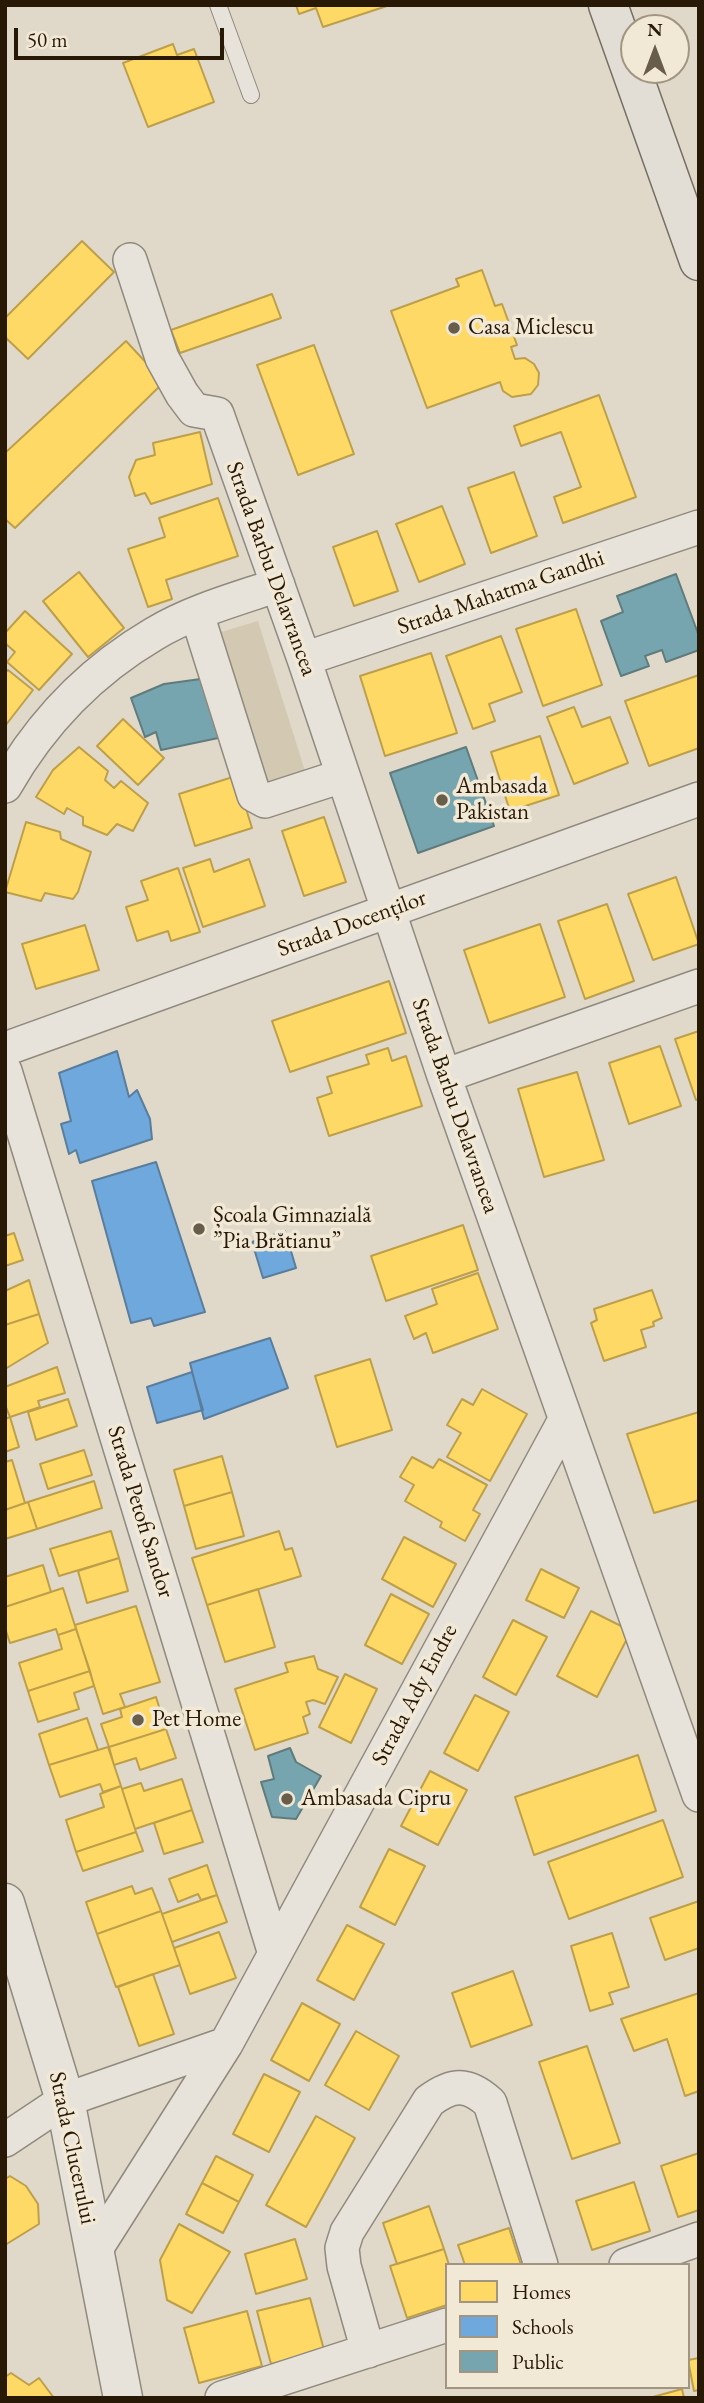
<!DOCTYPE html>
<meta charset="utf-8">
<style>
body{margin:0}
#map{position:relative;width:704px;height:2403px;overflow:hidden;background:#e0d9c9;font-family:"EB Garamond",serif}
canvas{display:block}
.frame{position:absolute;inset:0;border:7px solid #281806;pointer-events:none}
.legend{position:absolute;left:445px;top:2263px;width:245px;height:126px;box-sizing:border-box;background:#f1e9d5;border:2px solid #a19582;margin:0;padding:9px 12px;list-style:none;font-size:21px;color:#281806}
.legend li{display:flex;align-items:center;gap:14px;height:35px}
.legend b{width:35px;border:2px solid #a19582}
.north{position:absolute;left:620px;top:14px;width:70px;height:70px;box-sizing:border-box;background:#f1e9d5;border:2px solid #a19582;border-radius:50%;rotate:0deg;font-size:19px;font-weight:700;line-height:28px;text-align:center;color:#281806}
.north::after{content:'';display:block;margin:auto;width:24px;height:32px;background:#685c4a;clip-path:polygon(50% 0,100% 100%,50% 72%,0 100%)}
.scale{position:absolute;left:14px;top:28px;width:210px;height:32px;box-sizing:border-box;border:4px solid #281806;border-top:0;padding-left:9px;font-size:21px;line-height:24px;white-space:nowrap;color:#281806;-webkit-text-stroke:5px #f1e9d5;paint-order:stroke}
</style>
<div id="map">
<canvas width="704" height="2403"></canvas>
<div class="frame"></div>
<ul class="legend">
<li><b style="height:19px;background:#ffd966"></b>Homes</li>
<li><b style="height:19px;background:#6fa8dc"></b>Schools</li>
<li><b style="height:19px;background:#76a5af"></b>Public</li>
</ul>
<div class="north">N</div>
<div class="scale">50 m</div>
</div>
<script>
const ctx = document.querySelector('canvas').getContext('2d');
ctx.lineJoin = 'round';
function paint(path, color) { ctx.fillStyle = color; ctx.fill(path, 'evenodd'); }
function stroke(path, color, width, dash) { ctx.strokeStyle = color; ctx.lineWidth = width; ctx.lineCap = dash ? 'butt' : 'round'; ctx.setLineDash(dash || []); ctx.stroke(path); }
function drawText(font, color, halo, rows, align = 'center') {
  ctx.font = font + ' "EB Garamond",serif'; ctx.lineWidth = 7; ctx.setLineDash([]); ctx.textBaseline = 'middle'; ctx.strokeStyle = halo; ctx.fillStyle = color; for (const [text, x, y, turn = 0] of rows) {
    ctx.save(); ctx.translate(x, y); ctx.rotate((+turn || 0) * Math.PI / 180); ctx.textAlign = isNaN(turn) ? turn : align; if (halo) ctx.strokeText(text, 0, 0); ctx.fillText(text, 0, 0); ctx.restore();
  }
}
paint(new Path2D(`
 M258 621 305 771 268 783 221 632Z`), '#d3c9b2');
const homes = new Path2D(`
 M296 5H390L323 27 316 8 299 14Z
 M173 44 177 55 194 49 214 102 148 127 123 63Z
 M82 241 114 272 28 359 5 337V318Z
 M482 270 495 306 502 304 517 345 511 347 515 359 525 358 534 364 539 373 538 385 531 394 512 397 503 391 500 382 427 408 391 311 459 286 456 279Z
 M272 294 281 318 180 353 171 330Z
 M126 341 164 382 15 528 5 519V453Z
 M314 345 354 454 298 475 257 365Z
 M599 395 636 497 563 523 554 497 581 487 561 432 521 446 514 426Z
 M200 432 212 484 151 504 145 493 135 496 129 477 136 460 155 455 153 443Z
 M514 472 537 536 491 553 468 488Z
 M218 498 238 556 166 580 172 599 148 607 128 549 165 537 159 518Z
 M442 506 465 564 419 582 396 524Z
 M377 531 398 591 354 606 333 547Z
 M79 572 124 628 88 657 43 601Z
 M576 609 602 685 543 706 516 629Z
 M25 611 72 654 39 690 7 662 15 652 5 643V633Z
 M501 636 522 692 489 704 495 721 473 729 446 656Z
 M431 653 457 733 385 756 360 676Z
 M8 670 33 690 5 726V673Z
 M699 675V748L649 766 625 701Z
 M574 707 582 727 610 717 628 763 574 784 547 717Z
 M123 719 164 758 138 785 97 746Z
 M540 736 559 795 510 811 491 752Z
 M79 747 108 771 105 780 114 788 121 781 148 803 133 831 117 824 107 835 83 825V817L67 808 64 814 36 797 53 770Z
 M236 776 252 828 195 846 179 794Z
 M324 817 346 882 304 896 282 831Z
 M26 822 60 832 61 839 91 852 78 892 73 899 45 893 41 901 5 892Z
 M210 859 214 872 249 859 265 906 203 927 183 868Z
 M178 868 200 932 171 941 168 931 137 941 126 907 148 900 141 881Z
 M676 877 699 944 653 960 628 894Z
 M607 904 634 981 585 999 558 921Z
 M540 924 565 997 489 1023 464 950Z
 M85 925 99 970 36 989 22 944Z
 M389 981 406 1033 290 1072 272 1021Z
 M699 1031V1099L696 1100 675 1039Z
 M660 1046 681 1106 629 1124 609 1063Z
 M388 1048 392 1061 406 1056 422 1106 329 1136 317 1098 332 1093 327 1077 369 1064 366 1055Z
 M577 1072 604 1160 544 1177 518 1089Z
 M463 1225 478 1270 386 1301 371 1256Z
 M14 1233 23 1260 5 1266V1236Z
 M478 1273 498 1329 433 1353 426 1333 414 1339 405 1316 437 1304 432 1289Z
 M29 1280 39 1314 5 1325V1291Z
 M652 1290 662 1318 653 1322 654 1326 641 1330 646 1347 604 1361 591 1323 597 1320 594 1309Z
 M39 1314 48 1343 5 1369V1325Z
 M370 1359 392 1430 337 1447 315 1376Z
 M57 1367 65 1393 38 1401 40 1407 10 1417 5 1405V1387Z
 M482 1389 527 1414 490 1481 447 1457 461 1433 447 1425 462 1399 473 1405Z
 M68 1399 77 1426 36 1440 28 1412Z
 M699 1412V1500L654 1513 627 1434Z
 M10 1417 19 1447 5 1452V1419Z
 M84 1450 92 1475 48 1489 40 1464Z
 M222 1456 232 1492 184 1506 174 1470Z
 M412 1457 433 1468 439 1459 487 1485 473 1510 480 1514 465 1541 440 1527 442 1522 405 1501 414 1485 400 1477Z
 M12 1460 25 1503 5 1510V1462Z
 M94 1481 102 1508 37 1529 28 1502Z
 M232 1492 244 1536 196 1549 184 1506Z
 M28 1502 37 1529 5 1539V1510Z
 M111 1531 119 1558 59 1576 50 1549Z
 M279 1531 285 1550 292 1548 301 1576 207 1605 192 1558Z
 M404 1537 456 1564 433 1607 382 1579Z
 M119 1558 128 1591 87 1603 78 1571Z
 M43 1565 51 1592 5 1607V1577Z
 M541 1569 579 1588 564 1618 526 1600Z
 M63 1588 76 1629 58 1635 56 1629 10 1643 5 1628V1607Z
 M258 1589 275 1647 225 1662 207 1605Z
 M391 1594 429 1614 402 1664 365 1645Z
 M136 1606 160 1682 120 1694 125 1707 103 1714 75 1625Z
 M591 1611 631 1631 597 1697 557 1676Z
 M513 1620 547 1637 516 1695 483 1677Z
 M76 1629 90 1671 28 1691 19 1663 62 1649 58 1635Z
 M314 1656 318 1669 338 1677 325 1704 313 1700 306 1702 310 1714 303 1717 308 1733 255 1750 235 1689 288 1672 285 1663Z
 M90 1671 94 1686 74 1693 79 1709 38 1722 28 1691Z
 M345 1674 377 1689 351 1743 319 1727Z
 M475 1695 509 1712 478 1771 444 1753Z
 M156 1697 166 1729 109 1747 101 1724 122 1717 120 1709Z
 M87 1718 98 1750 49 1765 39 1734Z
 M166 1729 176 1758 140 1770 136 1758 114 1765 109 1747Z
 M108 1747 121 1786 103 1792 100 1784 60 1797 49 1765Z
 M638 1755 656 1811 534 1855 515 1797Z
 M430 1771 467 1790 438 1845 401 1826Z
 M182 1779 192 1810 135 1829 122 1789 141 1783 144 1791Z
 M121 1786 136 1832 76 1852 66 1820 104 1807 100 1794Z
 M192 1810 203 1842 164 1854 154 1823Z
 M663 1820 683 1877 569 1919 548 1862Z
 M136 1832 143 1851 83 1871 76 1852Z
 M389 1849 425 1866 395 1925 360 1907Z
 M207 1865 217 1895 201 1900 198 1894 178 1902 169 1879Z
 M132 1886 135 1894 152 1888 161 1911 97 1934 86 1902Z
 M217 1895 227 1922 172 1942 162 1914Z
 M699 1901V1948L665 1960 650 1918Z
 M161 1911 180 1965 116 1987 97 1934Z
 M347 1925 384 1944 354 2000 317 1980Z
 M219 1932 236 1978 190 1994 174 1948Z
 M612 1933 629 1987 609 1993 613 2004 590 2011 571 1946Z
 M513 1971 532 2025 471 2047 452 1993Z
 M153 1974 174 2034 139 2046 118 1987Z
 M699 1993V2091L685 2096 667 2039 634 2051 621 2019Z
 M302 2003 340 2024 309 2081 271 2060Z
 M356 2031 399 2056 369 2110 325 2085Z
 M587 2046 620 2143 572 2159 539 2062Z
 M264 2074 300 2092 269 2152 233 2134Z
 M316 2116 355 2138 306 2227 266 2205Z
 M699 2153V2210L678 2217 661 2166Z
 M216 2156 253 2175 239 2202 202 2183Z
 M10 2176 26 2186 38 2204 39 2224 5 2245V2179Z
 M634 2182 650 2231 592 2250 576 2201Z
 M202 2183 239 2202 223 2233 186 2214Z
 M429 2206 444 2249 397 2264 383 2223Z
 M179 2224 230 2252 192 2313 167 2300 160 2260Z
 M509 2228 521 2265H465L458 2245Z
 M295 2239 307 2279 256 2294 245 2254Z
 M444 2249 449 2265H447V2305L407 2318 390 2266Z
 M310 2298 324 2350 271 2364 257 2311Z
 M247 2311 262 2366 199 2383 184 2328Z
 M699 2358V2390L694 2391 688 2360Z
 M11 2373 29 2385 39 2378 54 2398H5V2377Z
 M682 2389 684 2398H649Z`);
paint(homes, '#ffd966');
stroke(homes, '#be9f49', 2);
const schools = new Path2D(`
 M117 1051 129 1097 137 1090 150 1119 152 1139 80 1163 76 1150 69 1154 61 1124 71 1121 59 1073Z
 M156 1162 205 1312 154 1326 151 1318 131 1323 92 1181Z
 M285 1231 296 1268 263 1278 252 1242Z
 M270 1338 288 1388 204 1419 190 1363Z
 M192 1372 203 1410 157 1423 147 1387Z`);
paint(schools, '#6fa8dc');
stroke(schools, '#5a7d9c', 2);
const public = new Path2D(`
 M676 574 699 636V650L666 662 662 650 645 656 649 666 621 676 601 621 623 612 617 596Z
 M208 678 223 737 161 750 156 732 145 737 131 698 164 684Z
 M466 747 494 826 418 853 390 773Z
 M290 1748 296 1762 321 1776 296 1819 272 1817 261 1782 274 1779 268 1756Z`);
paint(public, '#76a5af');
stroke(public, '#5f7b7c', 2);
const service = new Path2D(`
 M218 5 251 95`);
const minor = new Path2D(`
 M130 260 162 358 182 394 194 410 217 414 304 659 444 1076 699 1795
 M197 614 254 795 265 801 342 776
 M304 659 699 527
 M5 786C41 723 91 671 154 634 192 611 237 599 278 585
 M5 1049 699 799
 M5 1071 275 1954
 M444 1076 699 986
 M5 2140 65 2100 226 2044
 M94 2252 226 2044 565 1420
 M626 2265 699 2239
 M368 2351 344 2266 342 2248 347 2232 429 2101C453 2083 468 2083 490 2103L541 2265
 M222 2398 447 2325`);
const tertiary = new Path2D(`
 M5 1903 65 2100 123 2398`);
const primary = new Path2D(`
 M608 5 699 261`);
stroke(service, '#8f897e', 18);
stroke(minor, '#8f897e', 36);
stroke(tertiary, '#8f897e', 41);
stroke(primary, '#756e64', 41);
stroke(service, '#e7e3db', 16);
stroke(minor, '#e7e3db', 33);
stroke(tertiary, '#e7e3db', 38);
stroke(primary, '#e3ded5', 38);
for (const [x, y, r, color] of [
 [454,328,7,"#685c4a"],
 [442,800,7,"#685c4a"],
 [199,1229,7,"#685c4a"],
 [138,1720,7,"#685c4a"],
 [287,1799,7,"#685c4a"]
]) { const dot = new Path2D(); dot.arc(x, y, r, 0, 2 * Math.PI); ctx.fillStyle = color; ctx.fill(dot); stroke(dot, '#f1e9d5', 2.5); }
drawText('23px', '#281806', '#f1e9d5', [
 ["Casa Miclescu",468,328],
 ["Ambasada",456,787],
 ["Pakistan",456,813],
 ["Școala Gimnazială",213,1216],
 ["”Pia Brătianu”",213,1242],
 ["Pet Home",152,1720],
 ["Ambasada Cipru",301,1799]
], 'left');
drawText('23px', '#281806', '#f1e9d5', [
 ["Strada Barbu Delavrancea",271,569,70],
 ["Strada Mahatma Gandhi",501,593,-19],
 ["Strada Docenților",352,924,-20],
 ["Strada Barbu Delavrancea",455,1106,71],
 ["Strada Petofi Sandor",140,1512,73],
 ["Strada Ady Endre",415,1695,-62],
 ["Strada Clucerului",72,2148,78]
]);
</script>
